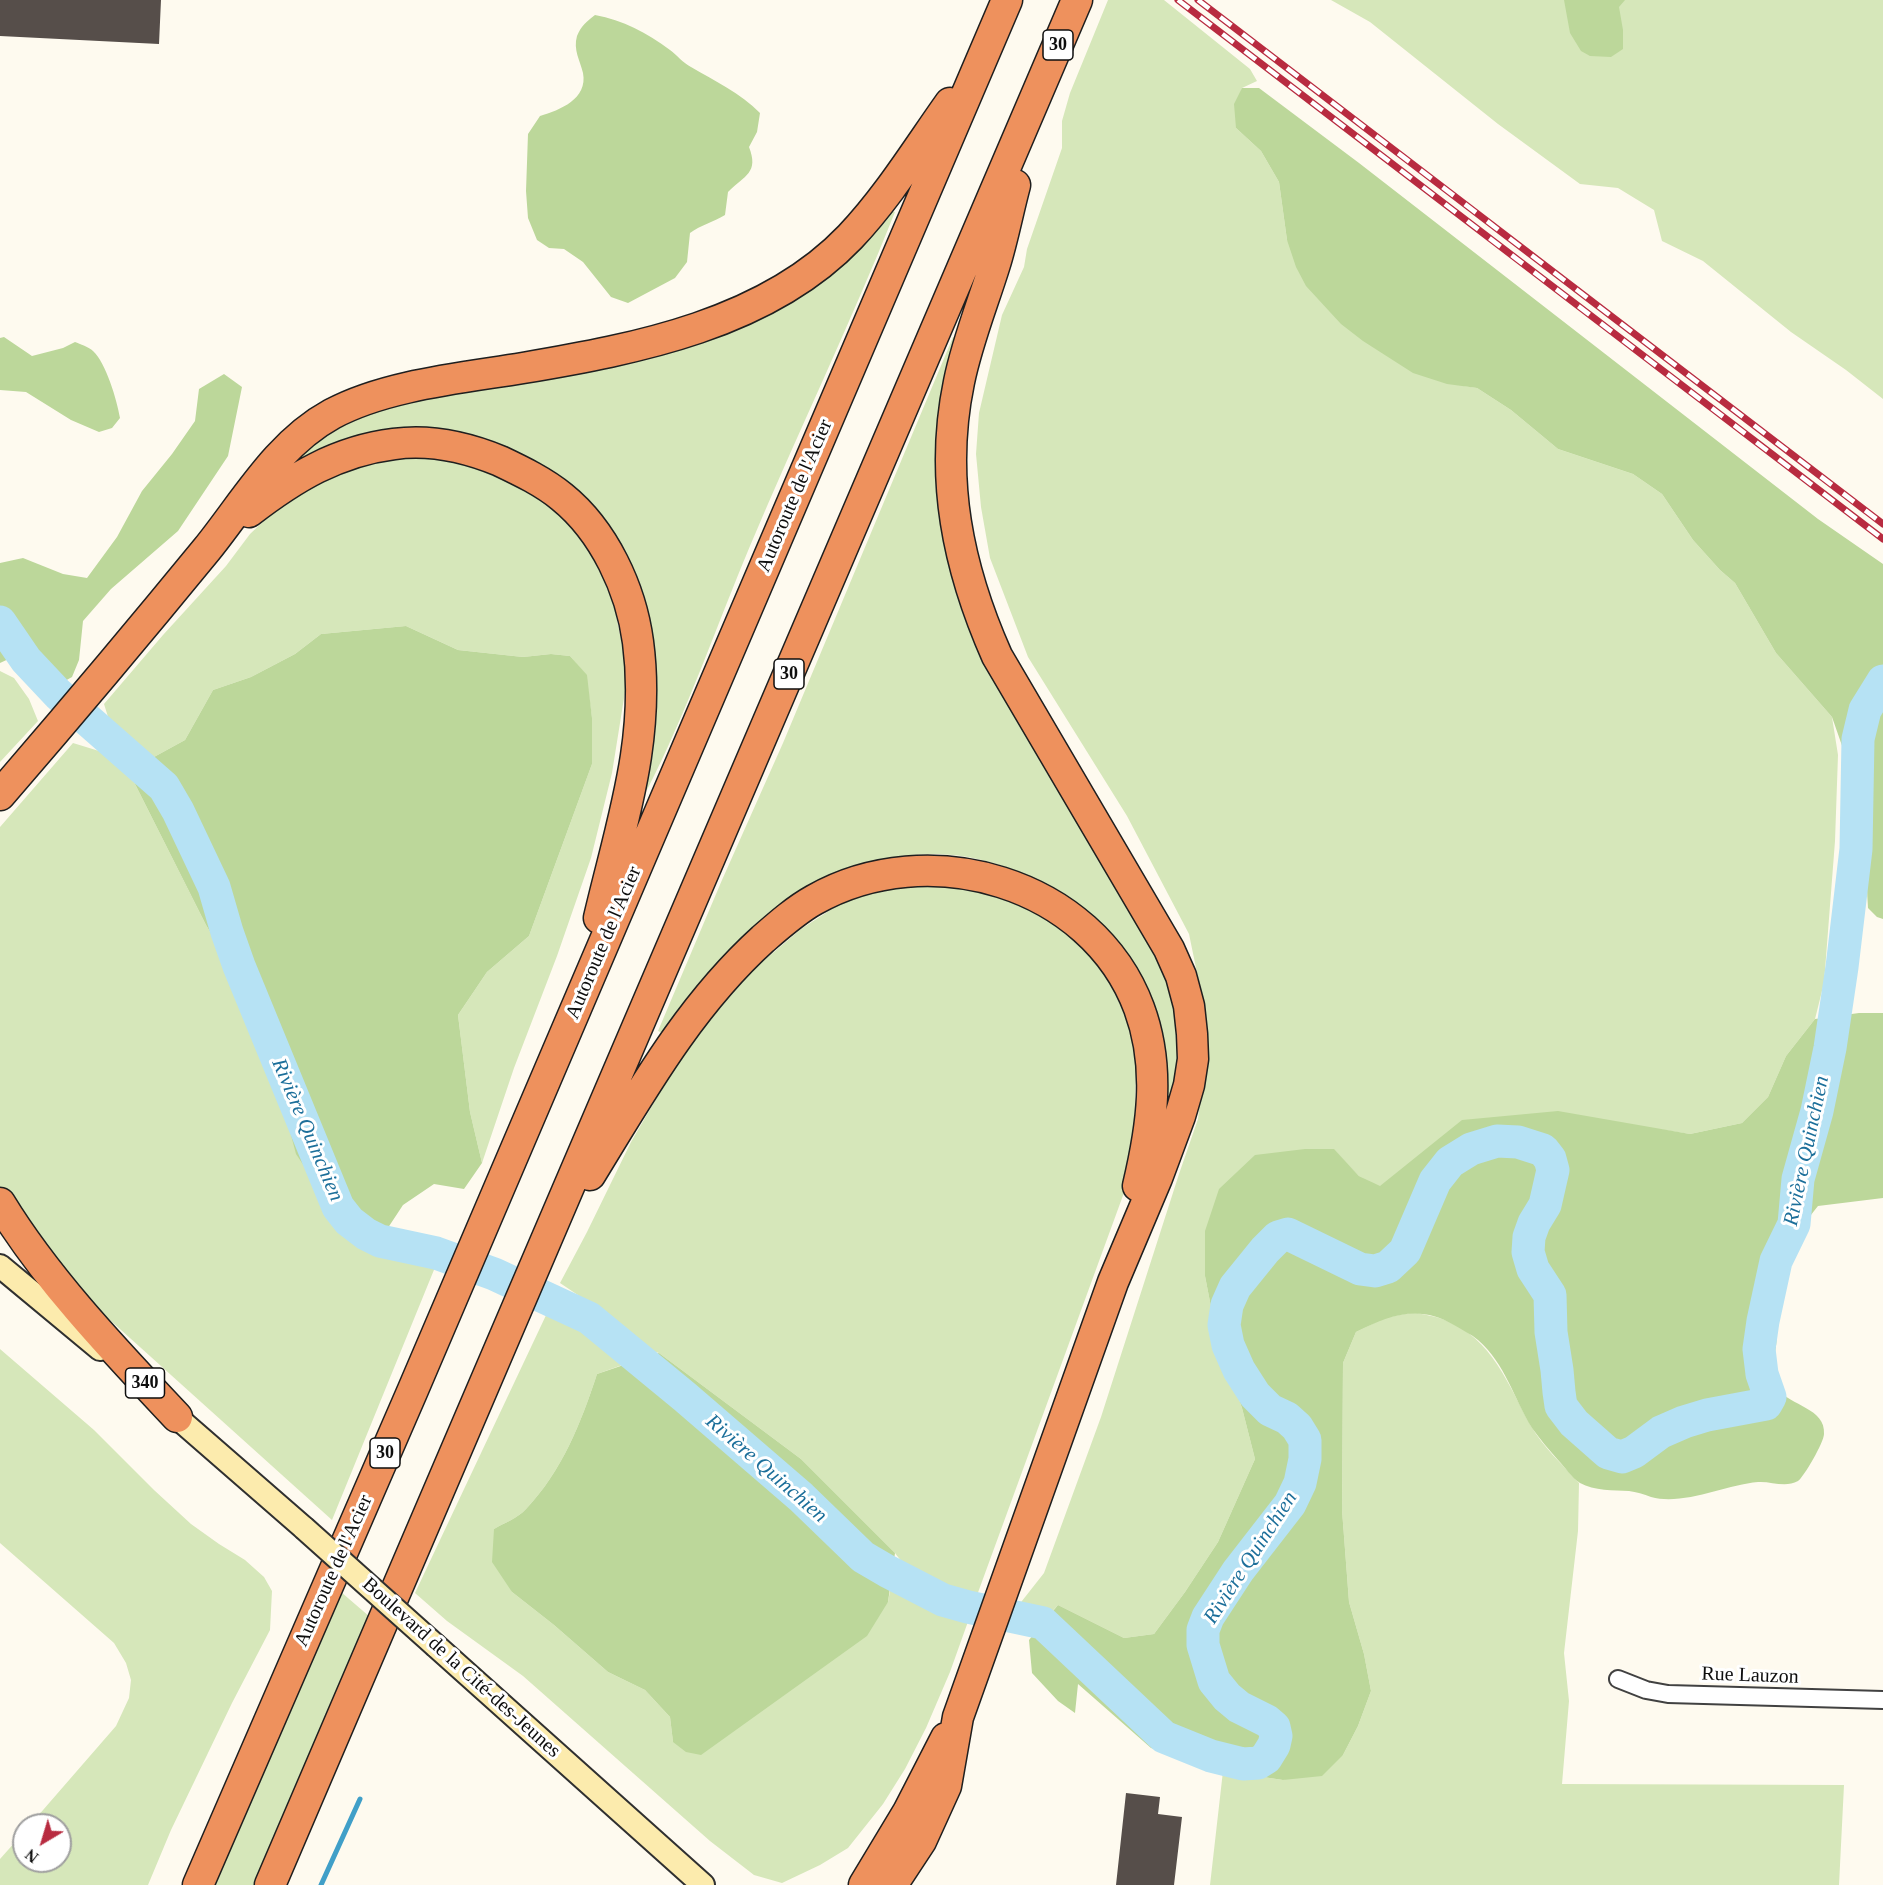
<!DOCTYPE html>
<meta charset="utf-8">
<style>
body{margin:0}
#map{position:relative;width:1883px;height:1885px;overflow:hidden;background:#fefaef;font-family:"Times New Roman",serif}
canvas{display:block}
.north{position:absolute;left:12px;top:1813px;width:60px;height:60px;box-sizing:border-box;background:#fff;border:2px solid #9f9f9f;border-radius:50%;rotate:218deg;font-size:16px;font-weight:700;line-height:24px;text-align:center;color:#0e0e0e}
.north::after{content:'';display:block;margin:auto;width:21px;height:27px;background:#b82b40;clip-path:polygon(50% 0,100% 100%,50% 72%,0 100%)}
</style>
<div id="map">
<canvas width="1883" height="1885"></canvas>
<div class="north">N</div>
</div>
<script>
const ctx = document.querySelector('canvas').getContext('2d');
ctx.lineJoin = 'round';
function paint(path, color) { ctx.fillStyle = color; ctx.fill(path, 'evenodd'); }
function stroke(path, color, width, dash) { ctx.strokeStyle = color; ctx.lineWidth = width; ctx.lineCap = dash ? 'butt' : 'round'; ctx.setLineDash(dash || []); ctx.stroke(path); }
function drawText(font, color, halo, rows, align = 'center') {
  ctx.font = font + ' "Times New Roman",serif'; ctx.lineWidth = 6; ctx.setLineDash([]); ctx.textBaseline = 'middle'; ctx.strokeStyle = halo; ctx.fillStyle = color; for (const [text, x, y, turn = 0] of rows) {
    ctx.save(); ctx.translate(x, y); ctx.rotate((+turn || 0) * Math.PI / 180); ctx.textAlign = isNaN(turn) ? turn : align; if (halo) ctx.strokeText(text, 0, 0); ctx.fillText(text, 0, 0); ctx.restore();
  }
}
paint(new Path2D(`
 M1108 0H1164L1250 69 1257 81 1242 88 1236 128 1261 151 1279 182 1287 240 1464 386 1477 388 1511 410 1558 449 1633 474 1662 494 1693 540 1720 570 1735 583 1776 653 1832 717 1838 755 1835 841 1824 983 1815 1019 1786 1056 1768 1097 1742 1123 1690 1134 1631 1125 1403 1169 1380 1187 1359 1176 1333 1149 1205 1276 1216 1333 1242 1408 1255 1459 1218 1542 1185 1592 1154 1634 1124 1638 1058 1605 1049 1615 1018 1606 1044 1573 1101 1417 1179 1174 1198 1119 1207 1036 1202 997 1189 934 1127 816 1028 657 990 558 981 507 976 454 979 413 1002 315 1024 267 1027 249 1062 148V121L1070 93Z
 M1331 0H1883V399L1846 370 1791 332 1703 261 1662 241 1654 210 1618 188 1580 184 1498 124 1370 22Z
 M888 209 895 212C850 325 797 434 750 546 716 627 687 712 647 790L641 787 645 607 507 450 298 464 294 459 357 411 665 352Z
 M953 337 958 339 943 533 951 576 976 642 1006 701 1047 773 1101 856 1169 978 1182 1042 1171 1107 1164 1105C1157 1073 1149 1040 1142 1007 1139 995 1138 980 1133 967 1131 962 1127 957 1123 952 1103 924 1075 902 1045 885 931 821 814 863 728 951 704 976 685 1007 665 1034L658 1031 722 880 783 743Z
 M427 456 472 463 524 485 561 511 593 551 611 591 628 673 612 773 591 858 557 956 514 1068 482 1163 470 1112 458 1015 487 972 529 936 592 764V718L586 675 570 656 551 654 523 657 458 650 406 626 321 634 295 654 251 677 213 690 185 740 154 757 137 750 114 736 104 704 163 635 226 566 250 534 283 503 321 476 362 461Z
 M0 671 14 678 29 699 38 721 0 762Z
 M73 743 99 751 138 774 133 780 206 925 244 988 273 1067 374 1249 410 1257 438 1260 332 1520 0 1221V827Z
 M903 883 967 885 1045 914 1097 959 1116 989 1130 1025 1136 1071 1134 1132 1125 1190 976 1598C965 1596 954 1595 943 1593 926 1588 905 1567 895 1553L801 1459 659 1353 652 1351 609 1316 560 1283 587 1232 631 1142 684 1051 741 980 801 929 835 907 864 892Z
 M548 1311C574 1316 608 1345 628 1363L597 1374C581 1423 562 1471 526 1509 518 1518 504 1523 494 1529L512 1592 554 1625 608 1672 645 1690 670 1717 673 1742 888 1602 892 1580 907 1589 970 1616 950 1672 926 1728 905 1769 883 1804 848 1848 820 1865 782 1883 754 1875 710 1841 523 1676 447 1621 415 1593Z
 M1414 1312C1424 1315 1436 1316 1445 1320 1493 1339 1508 1385 1531 1426 1543 1447 1563 1465 1579 1483L1578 1531 1564 1653 1569 1701 1562 1784 1844 1785 1839 1885H1210L1223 1771 1283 1780 1343 1755 1358 1726 1371 1691 1364 1654 1349 1602 1342 1510 1343 1363 1356 1332 1384 1318Z
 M0 1349 94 1430 154 1490 191 1524 219 1544 245 1560 264 1577 272 1591 270 1630 232 1703 171 1830 148 1885H0V1859L24 1832V1861H60V1825H30L116 1726 129 1698 131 1680 126 1663 114 1643 0 1543Z
 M341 1592 370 1617 254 1885H215Z`), '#d6e7ba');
paint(new Path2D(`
 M1564 0H1625L1619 7 1623 30V49L1611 57 1590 56 1581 51 1570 33Z
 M595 15C623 20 647 33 670 50 677 55 683 63 691 67 715 81 740 93 760 113L757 132 749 147C759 173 745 175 728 192L725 215C713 222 701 225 690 233L687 262 675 278 628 303 611 297 583 262 564 249 549 248 537 240 528 218 526 191 528 134 540 116C560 110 588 99 583 73 580 60 573 50 577 36 581 26 587 21 595 15Z
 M1242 88H1259L1359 163 1818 519 1883 564V919L1877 917 1868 908 1862 803 1832 717 1776 653 1735 583 1720 570 1693 540 1662 494 1633 474 1558 449 1511 410 1477 388 1447 384 1413 373 1363 341 1341 324 1306 286 1296 267 1287 240 1279 182 1261 151 1236 128 1234 104Z
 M4 337 32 356 63 348 75 342C80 344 89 347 93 351 106 363 117 400 120 418L112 428 99 432 71 420 26 392 0 390V338Z
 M224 374 242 387 228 456 178 531 111 589 83 621 79 660 72 677 56 686 42 680 30 649 0 663V563L23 558 63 574 87 578 117 537 142 491 172 454 195 421 199 389Z
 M406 626 458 650 523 657 551 654 570 656 587 675 592 718V764L529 936 487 972 458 1015 470 1112 482 1163 464 1189 434 1184 403 1205 374 1249 339 1218 296 1154 273 1067 244 988 206 925 133 780 154 757 185 740 213 690 251 677 295 654 321 634Z
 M1859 1013H1883V1198L1818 1206C1794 1234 1780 1273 1776 1310 1775 1322 1778 1334 1776 1346 1774 1361 1767 1375 1778 1389 1790 1406 1826 1408 1824 1434 1824 1442 1804 1477 1798 1481 1785 1488 1771 1481 1758 1482 1725 1485 1683 1506 1651 1497 1644 1494 1636 1492 1629 1491 1614 1490 1594 1491 1580 1483 1572 1478 1564 1466 1558 1460 1549 1450 1540 1439 1532 1428 1514 1399 1505 1363 1478 1340 1471 1334 1462 1330 1454 1325 1419 1304 1390 1315 1356 1332L1343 1363 1342 1510 1349 1602 1364 1654 1371 1691 1358 1726 1343 1755 1322 1776 1283 1780 1223 1771 1151 1748 1078 1684 1075 1713 1058 1701 1032 1673 1029 1640 1058 1605 1124 1638 1154 1634 1185 1592 1218 1542 1255 1459 1242 1408 1216 1333 1205 1276V1231L1219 1189 1255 1155 1305 1149H1334L1359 1176 1380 1186 1462 1120 1558 1111 1690 1134 1742 1123 1768 1097 1786 1056 1815 1019Z
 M659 1353 801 1459 895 1553 888 1602 867 1636 701 1755 686 1752 673 1742 670 1717 645 1690 608 1672 554 1625 512 1592 492 1562 494 1529C504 1523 518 1518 526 1509 562 1471 581 1423 597 1374Z`), '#bcd79a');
stroke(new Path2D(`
 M321 1885 360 1799`), '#409fc8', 5);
stroke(new Path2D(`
 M0 622 26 660 58 694 164 787 178 811 214 887 227 932 239 966 338 1207 349 1221 366 1234 380 1241 436 1253 494 1274 589 1318 685 1397 801 1497 863 1557 887 1571 943 1600 968 1607 1043 1623 1164 1737 1211 1756 1243 1764 1258 1763 1266 1758 1274 1745 1276 1736 1274 1727 1267 1721 1239 1707 1227 1697 1214 1681 1203 1645V1630L1208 1617 1238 1571 1290 1504 1300 1483 1305 1459V1440L1297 1427 1287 1418 1270 1410 1255 1395 1239 1370 1228 1345 1224 1325 1227 1305 1235 1287 1265 1250 1278 1237 1288 1234 1360 1269 1375 1271 1388 1267 1405 1251 1435 1181 1450 1162 1471 1149 1497 1141 1518 1142 1543 1150 1550 1159 1553 1170 1545 1205 1534 1223 1529 1237 1528 1252 1533 1269 1550 1295 1551 1332 1557 1370 1559 1392 1561 1406 1574 1423 1608 1453 1622 1457 1634 1452 1661 1432 1684 1422 1707 1415 1766 1404 1770 1397 1762 1374 1759 1349 1763 1321 1776 1261 1794 1224 1798 1179 1817 1111 1830 1048 1842 967 1856 849 1858 739 1865 710 1883 681`), '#b6e2f4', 33);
paint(new Path2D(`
 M0 0H161L159 44 0 36Z
 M1126 1793 1160 1797 1158 1814 1182 1817 1174 1885H1116Z`), '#564e4a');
const street = new Path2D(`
 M1618 1679 1646 1690 1668 1694 1883 1700`);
const secondary = new Path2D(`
 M0 1266 100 1349
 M165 1407 304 1528
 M436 1646 703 1885`);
const highway = new Path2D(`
 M249 512C293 478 337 451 394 444 430 439 466 447 500 461 521 471 544 482 562 497 604 531 631 589 638 642 651 740 621 824 599 918
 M0 795C70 714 139 632 207 549 245 502 277 444 332 414 386 385 462 378 523 368 636 349 767 324 850 237 888 197 918 148 950 103
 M590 1175C641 1092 689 1006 763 939 779 925 796 910 814 900 928 835 1092 882 1139 1008 1161 1067 1152 1127 1138 1186
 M0 1203C47 1280 115 1351 177 1417
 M198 1885 412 1392 1007 0
 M270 1885 1077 0
 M864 1885 908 1812 946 1738
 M892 1885 921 1841 946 1786 958 1717 1113 1282 1157 1178 1180 1116 1189 1085 1193 1059 1192 1034 1189 1006 1181 976 1169 949 997 656C958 568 939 478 959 382 967 342 983 303 995 264 1003 238 1008 211 1015 185`);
stroke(street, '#414141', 20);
stroke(secondary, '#303030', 26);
stroke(highway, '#1f1f1f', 33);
stroke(street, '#fff', 16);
stroke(secondary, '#fcebad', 22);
stroke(highway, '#ee915d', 30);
const rail = new Path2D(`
 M1178 0 1883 539
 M1198 0 1883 524`);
stroke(rail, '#b82b40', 7);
stroke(rail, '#fff', 4.5, [14]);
const secondaryBridge = new Path2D(`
 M304 1528 436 1646`);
stroke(secondaryBridge, '#303030', 26, []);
stroke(secondaryBridge, '#fcebad', 22);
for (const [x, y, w] of [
 [1058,45,30],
 [789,674,30],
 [145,1383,39],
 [385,1453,30]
]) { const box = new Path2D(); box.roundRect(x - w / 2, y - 15, w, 30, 4.5); ctx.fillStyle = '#fff'; ctx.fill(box); stroke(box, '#0e0e0e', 1.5); }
drawText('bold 18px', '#0e0e0e', null, [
 ["30",1058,45],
 ["30",789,674],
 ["340",145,1383],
 ["30",385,1453]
]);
drawText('20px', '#0e0e0e', '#fff', [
 ["Autoroute de l'Acier",795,496,-67],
 ["Autoroute de l'Acier",604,943,-67],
 ["Autoroute de l'Acier",334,1571,-66],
 ["Boulevard de la Cité-des-Jeunes",461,1668,42],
 ["Rue Lauzon",1750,1676,2]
]);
drawText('italic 21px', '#1c6f9a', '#fff', [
 ["Rivière Quinchien",307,1130,67],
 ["Rivière Quinchien",1807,1151,-78],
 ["Rivière Quinchien",766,1469,41],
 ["Rivière Quinchien",1251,1558,-57]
]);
</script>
